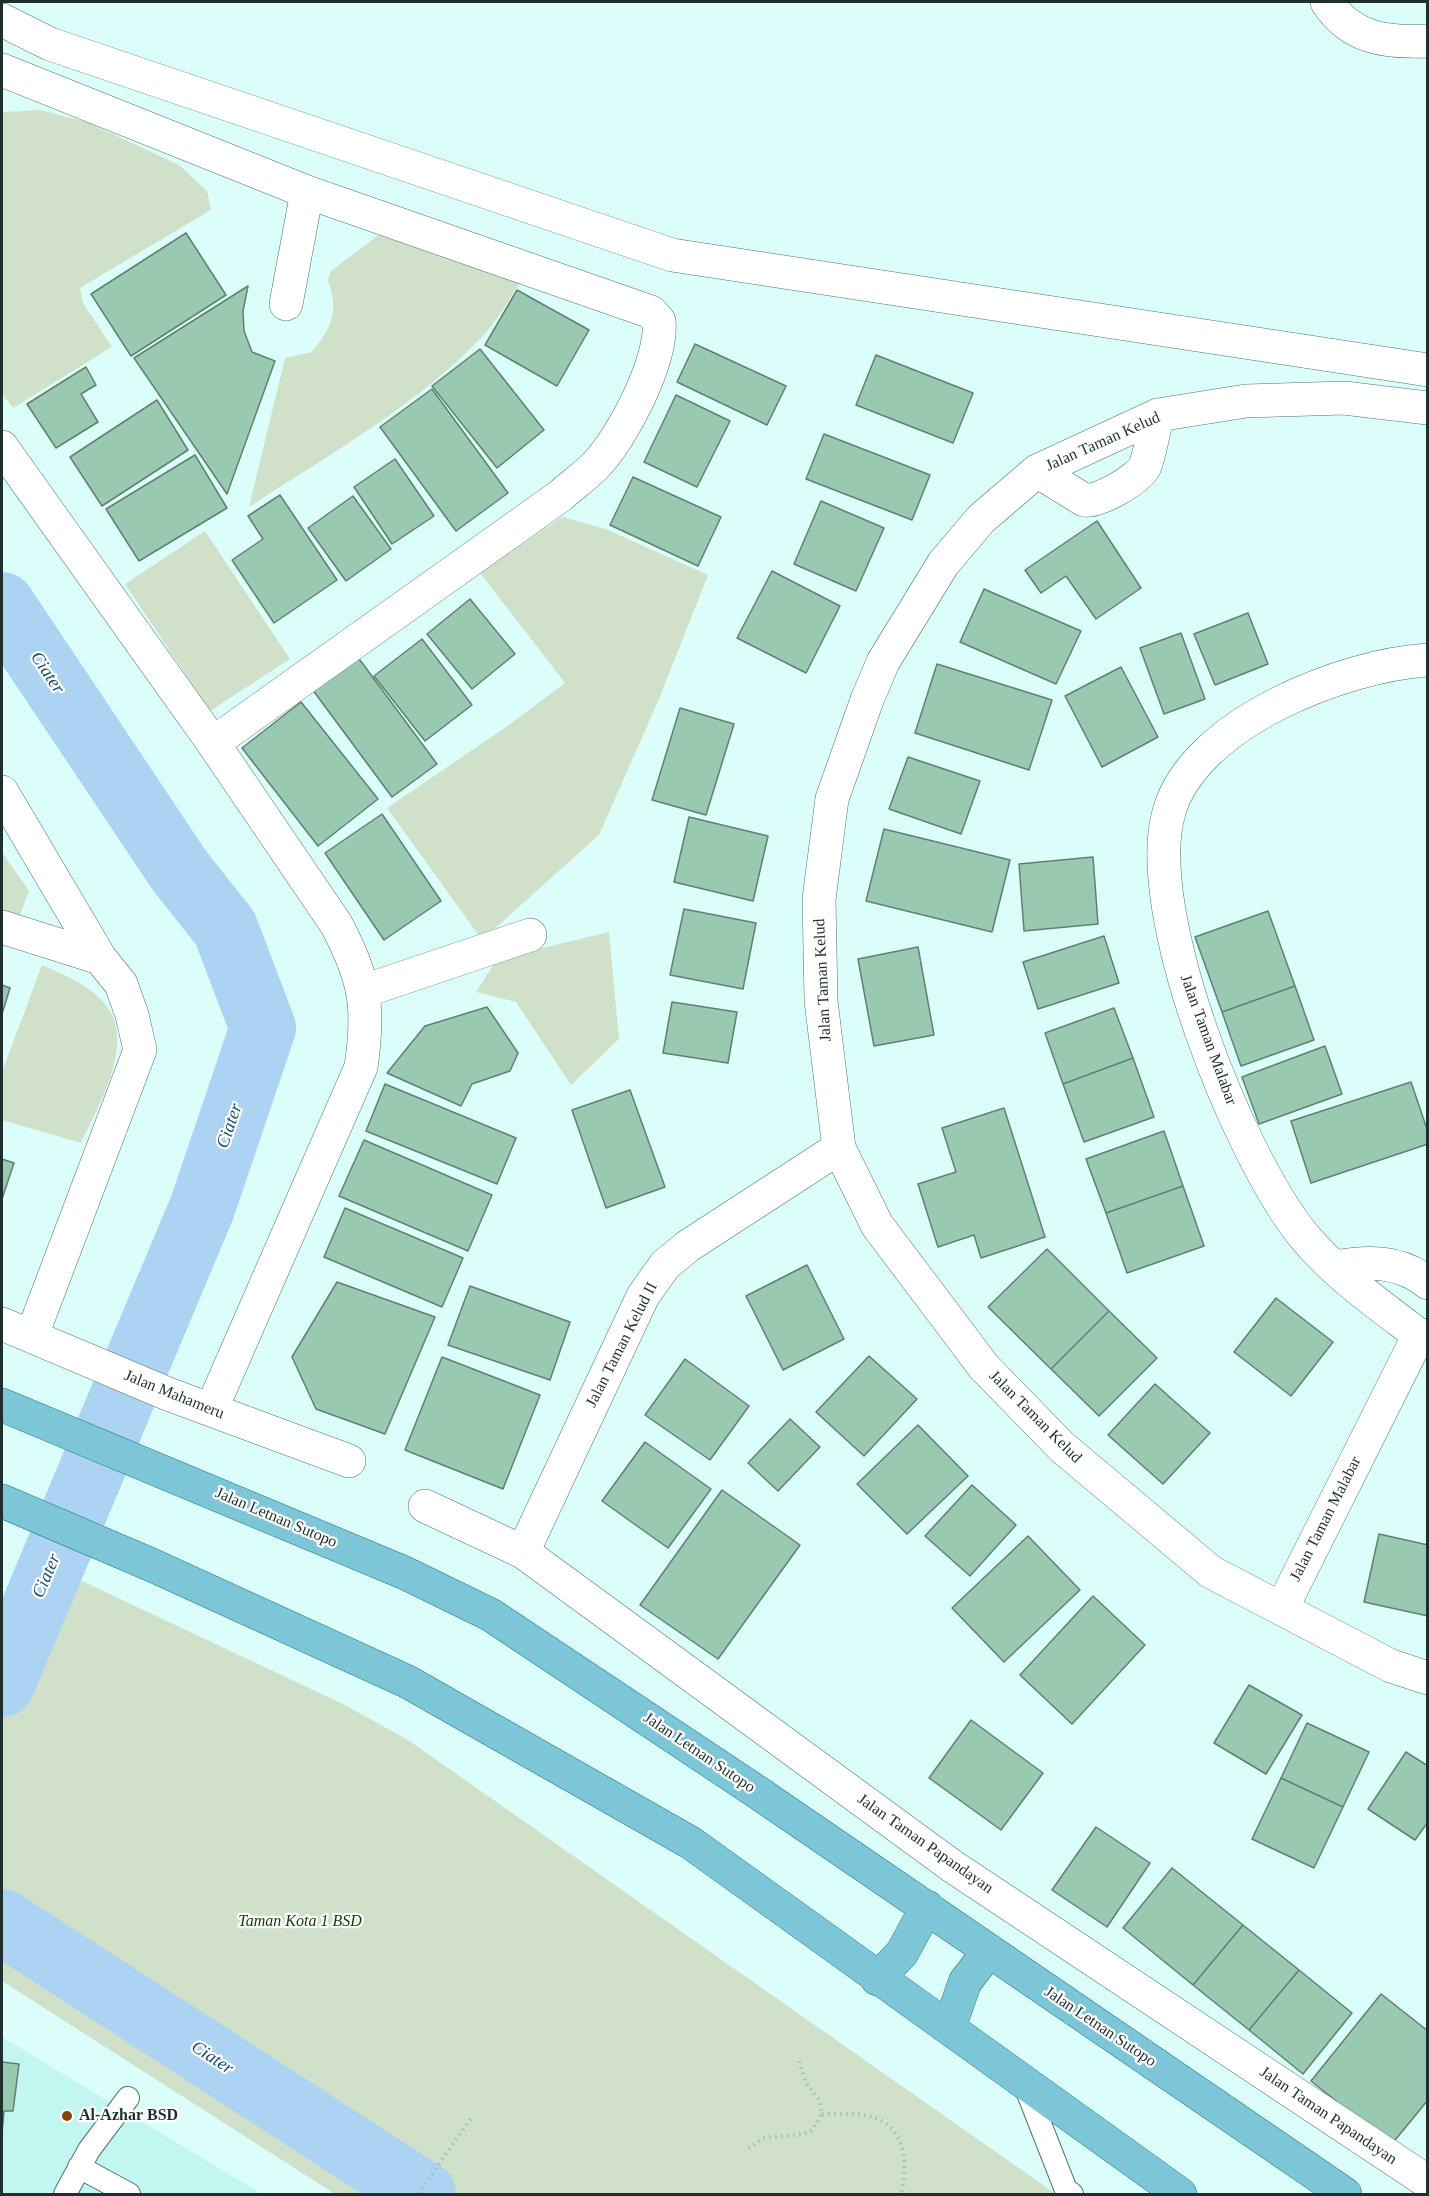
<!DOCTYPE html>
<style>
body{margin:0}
#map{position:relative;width:1429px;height:2196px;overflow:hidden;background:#dcfefb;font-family:Georgia,serif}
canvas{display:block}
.frame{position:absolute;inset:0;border:3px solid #1f2f2e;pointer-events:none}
</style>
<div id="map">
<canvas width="1429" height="2196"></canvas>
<div class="frame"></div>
</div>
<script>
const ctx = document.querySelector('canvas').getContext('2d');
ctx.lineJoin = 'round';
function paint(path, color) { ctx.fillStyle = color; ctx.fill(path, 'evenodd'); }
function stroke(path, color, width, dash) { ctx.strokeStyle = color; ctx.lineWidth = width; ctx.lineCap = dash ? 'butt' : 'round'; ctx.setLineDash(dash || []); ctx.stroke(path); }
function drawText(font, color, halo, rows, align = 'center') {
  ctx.font = font + ' Georgia,serif'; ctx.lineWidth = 4.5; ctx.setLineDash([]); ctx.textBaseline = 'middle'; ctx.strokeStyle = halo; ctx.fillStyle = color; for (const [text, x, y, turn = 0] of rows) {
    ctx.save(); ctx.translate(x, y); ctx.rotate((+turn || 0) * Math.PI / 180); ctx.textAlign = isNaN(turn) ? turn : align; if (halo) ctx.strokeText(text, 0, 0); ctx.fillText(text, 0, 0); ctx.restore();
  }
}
paint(new Path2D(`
 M2 2037 262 2194H2Z`), '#c1f6f1');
paint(new Path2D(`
 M40 110 87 122 179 165 207 191 211 210 80 288 83 303 112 347 13 408 2 394V112Z
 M384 231 524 277C511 295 500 317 485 334 418 405 330 454 249 507L285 358 312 352C332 326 339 313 328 280L331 271Z
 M562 517 606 529 708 575 659 699 599 835 482 940 387 808 506 727 565 683 480 573Z
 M205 531 290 659 210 711 125 584Z
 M2 852 29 891 18 920 2 915Z
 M609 932 619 1039 571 1085 516 1002 476 992 497 959Z
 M42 965C64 975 90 985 105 1004 137 1042 98 1106 81 1143L2 1120V1072Z
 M27 1555 345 1705 408 1740 1056 2194H335L2 1981V1615Z`), '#d1e1c9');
stroke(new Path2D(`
 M2 605 179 870 225 928 263 1028 202 1208 2 1684
 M2 1922 423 2194`), '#add3f3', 66);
const building = new Path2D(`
 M186 233 226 295 131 356 91 294Z
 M248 286 243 311 244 331 252 352 275 361 227 494 134 358Z
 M517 290 589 330 557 386 485 345Z
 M695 344 786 386 767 425 677 382Z
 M480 349 544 430 497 468 432 386Z
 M876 355 973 393 953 443 856 405Z
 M86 367 96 385 81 394 98 422 56 448 27 404Z
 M432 389 508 493 456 531 380 427Z
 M676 395 730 421 697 487 644 462Z
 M157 400 188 450 102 506 70 457Z
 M824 434 930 475 912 520 806 479Z
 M195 455 227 508 139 561 106 509Z
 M395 459 434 516 392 544 354 487Z
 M633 477 721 517 698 566 610 525Z
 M280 495 337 580 274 623 232 560 263 539 248 516Z
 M353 496 391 549 346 581 308 528Z
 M821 501 884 528 856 591 794 564Z
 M1097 521 1141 588 1096 619 1066 576 1041 593 1025 570Z
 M772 571 840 606 806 673 737 638Z
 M984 589 1081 631 1056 684 960 642Z
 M470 599 515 654 472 689 427 634Z
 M1248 613 1268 664 1215 685 1194 634Z
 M1181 633 1205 699 1164 714 1140 648Z
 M422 639 472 705 425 741 374 676Z
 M357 656 437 764 392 797 312 689Z
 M937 664 1052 700 1029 770 915 733Z
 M1121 667 1158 737 1102 767 1065 696Z
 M301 702 378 799 318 846 242 748Z
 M680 708 734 724 706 815 652 800Z
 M908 757 980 781 961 834 889 809Z
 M382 814 441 901 384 940 325 853Z
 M689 817 768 836 753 901 674 882Z
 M884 829 1010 860 992 932 866 901Z
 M1093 857 1098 924 1024 931 1019 864Z
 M684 909 756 923 743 989 670 975Z
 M1268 911 1295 986 1222 1012 1195 937Z
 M1104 936 1119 983 1038 1009 1023 962Z
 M918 947 934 1035 874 1046 858 959Z
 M2 985 10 988 2 1014Z
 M1295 986 1314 1040 1241 1066 1222 1012Z
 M672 1002 737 1012 728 1063 663 1053Z
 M487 1007 518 1053 510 1071 472 1084 461 1106 387 1073 425 1026Z
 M1114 1008 1133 1058 1063 1084 1045 1033Z
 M1325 1046 1342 1094 1259 1124 1242 1077Z
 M1133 1058 1154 1117 1084 1142 1063 1084Z
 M1411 1082 1428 1132V1144L1311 1183 1291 1121Z
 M385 1084 516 1138 497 1184 366 1131Z
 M630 1090 665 1187 606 1208 572 1110Z
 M1004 1108 1045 1237 981 1258 974 1235 938 1247 918 1184 956 1172 942 1128Z
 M1164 1131 1183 1186 1106 1213 1086 1159Z
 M364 1140 492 1195 468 1251 339 1196Z
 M2 1159 14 1163 2 1199Z
 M1183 1186 1204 1246 1127 1273 1106 1213Z
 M345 1208 463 1258 442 1307 324 1257Z
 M1047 1249 1109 1311 1051 1369 988 1307Z
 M807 1265 844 1339 783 1370 746 1296Z
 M337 1282 435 1317 385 1434 316 1409 292 1357Z
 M470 1286 570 1322 550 1380 448 1345Z
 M1276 1298 1333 1342 1291 1396 1234 1352Z
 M1109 1311 1157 1358 1099 1416 1051 1369Z
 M869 1356 917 1399 864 1456 816 1412Z
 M442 1357 540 1395 503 1489 405 1450Z
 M685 1359 749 1406 710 1460 645 1415Z
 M1155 1384 1210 1433 1163 1484 1108 1435Z
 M790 1419 820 1447 778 1491 748 1463Z
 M918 1425 968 1476 907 1534 857 1484Z
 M645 1442 711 1489 668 1548 602 1501Z
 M972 1485 1016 1525 970 1576 925 1536Z
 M722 1490 800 1545 718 1659 640 1605Z
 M1379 1534 1428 1545V1616L1364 1602Z
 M1028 1536 1080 1590 1004 1662 952 1608Z
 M1093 1596 1145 1645 1072 1724 1020 1675Z
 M1249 1685 1302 1715 1266 1774 1214 1743Z
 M971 1720 1043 1773 1001 1830 929 1778Z
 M1307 1723 1369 1752 1343 1807 1281 1778Z
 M1406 1752 1428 1766V1822L1415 1840 1368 1809Z
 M1281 1778 1343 1807 1314 1868 1252 1839Z
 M1096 1827 1150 1863 1107 1927 1052 1890Z
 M1172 1868 1243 1925 1193 1985 1123 1928Z
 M1243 1925 1299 1970 1249 2030 1193 1985Z
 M1299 1970 1352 2013 1303 2074 1249 2030Z
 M1381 1994 1428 2031V2100L1391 2145 1311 2081Z
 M2 2062 19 2064 13 2111H4L2 2134Z`);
paint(building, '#99c9b1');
stroke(building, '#618070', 1.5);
const lane = new Path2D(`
 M1024 2083 1066 2190 1072 2194
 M79 2167 129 2194
 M65 2194 89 2150 128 2098`);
const street = new Path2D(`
 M1327 2C1351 39 1387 43 1428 41
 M2 20 50 44 672 255 1428 370
 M2 70 307 192 651 312 659 321C663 360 622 439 595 466 584 477 571 486 560 496L213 743
 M286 304 307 192
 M1428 408 1344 398 1246 401 1158 415 1037 471 981 519 943 564 883 662 867 700 832 799 819 899 821 1001 839 1148 877 1225 984 1367 1062 1447 1211 1572 1391 1666 1428 1678
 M2 447 213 743 336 924C365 978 370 1007 361 1067L211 1410
 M1037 471 1084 500C1098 503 1139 479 1145 466 1151 450 1153 431 1158 415
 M1428 660C1344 665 1194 723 1169 812 1140 911 1239 1156 1303 1235 1336 1275 1378 1304 1419 1335L1428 1337
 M2 792 100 958
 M2 927 100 958 121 984 132 1015 140 1050 32 1335
 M364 991 530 935
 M1334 1267C1367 1261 1400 1260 1428 1283
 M2 1324 168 1394 349 1461
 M425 1506 523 1552 952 1866 1428 2182
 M523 1552 643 1296 665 1265 688 1246 839 1148
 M1282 1608 1419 1335`);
const primary = new Path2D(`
 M2 1405 405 1573 491 1615 757 1792 1345 2194
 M2 1501 154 1566 408 1682 691 1843 1180 2194
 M877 1979 902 1953 927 1907
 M949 2028 965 1982 989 1951`);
stroke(lane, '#4e7471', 24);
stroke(street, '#4e7471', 34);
stroke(primary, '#23788a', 34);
stroke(new Path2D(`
 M822 2114C836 2114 851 2113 864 2115 905 2121 909 2161 901 2194H898
 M749 2149 763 2138 804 2134 812 2130 822 2114 820 2101 805 2081 798 2058
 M418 2194 472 2117`), '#a2bfbc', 4, [1.5, 4.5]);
stroke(lane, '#fff', 22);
stroke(street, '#fff', 33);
stroke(primary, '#7cc6d7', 33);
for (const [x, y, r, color] of [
 [67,2116,6,"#85440f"]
]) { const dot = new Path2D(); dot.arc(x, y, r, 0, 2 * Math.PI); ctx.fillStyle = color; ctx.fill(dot); stroke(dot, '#fff', 2); }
drawText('16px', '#1f2f2e', '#fff', [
 ["Jalan Taman Kelud",1103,442,-24],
 ["Jalan Taman Kelud",823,980,-93],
 ["Jalan Taman Malabar",1208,1040,70],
 ["Jalan Taman Kelud II",622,1345,-63],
 ["Jalan Mahameru",174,1395,22],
 ["Jalan Taman Kelud",1035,1417,45],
 ["Jalan Letnan Sutopo",276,1518,23],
 ["Jalan Taman Malabar",1326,1519,-63],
 ["Jalan Letnan Sutopo",699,1753,34],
 ["Jalan Taman Papandayan",925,1844,35],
 ["Jalan Letnan Sutopo",1100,2027,34],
 ["Jalan Taman Papandayan",1328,2116,34]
]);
drawText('italic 16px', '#1a3a01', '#fff', [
 ["Taman Kota 1 BSD",300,1922]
]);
drawText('bold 16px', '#1f2f2e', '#fff', [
 ["Al-Azhar BSD",79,2116]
], 'left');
drawText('italic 18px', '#114c75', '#fff', [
 ["Ciater",47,673,56],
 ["Ciater",230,1126,-71],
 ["Ciater",47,1576,-67],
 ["Ciater",212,2058,33]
]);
</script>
